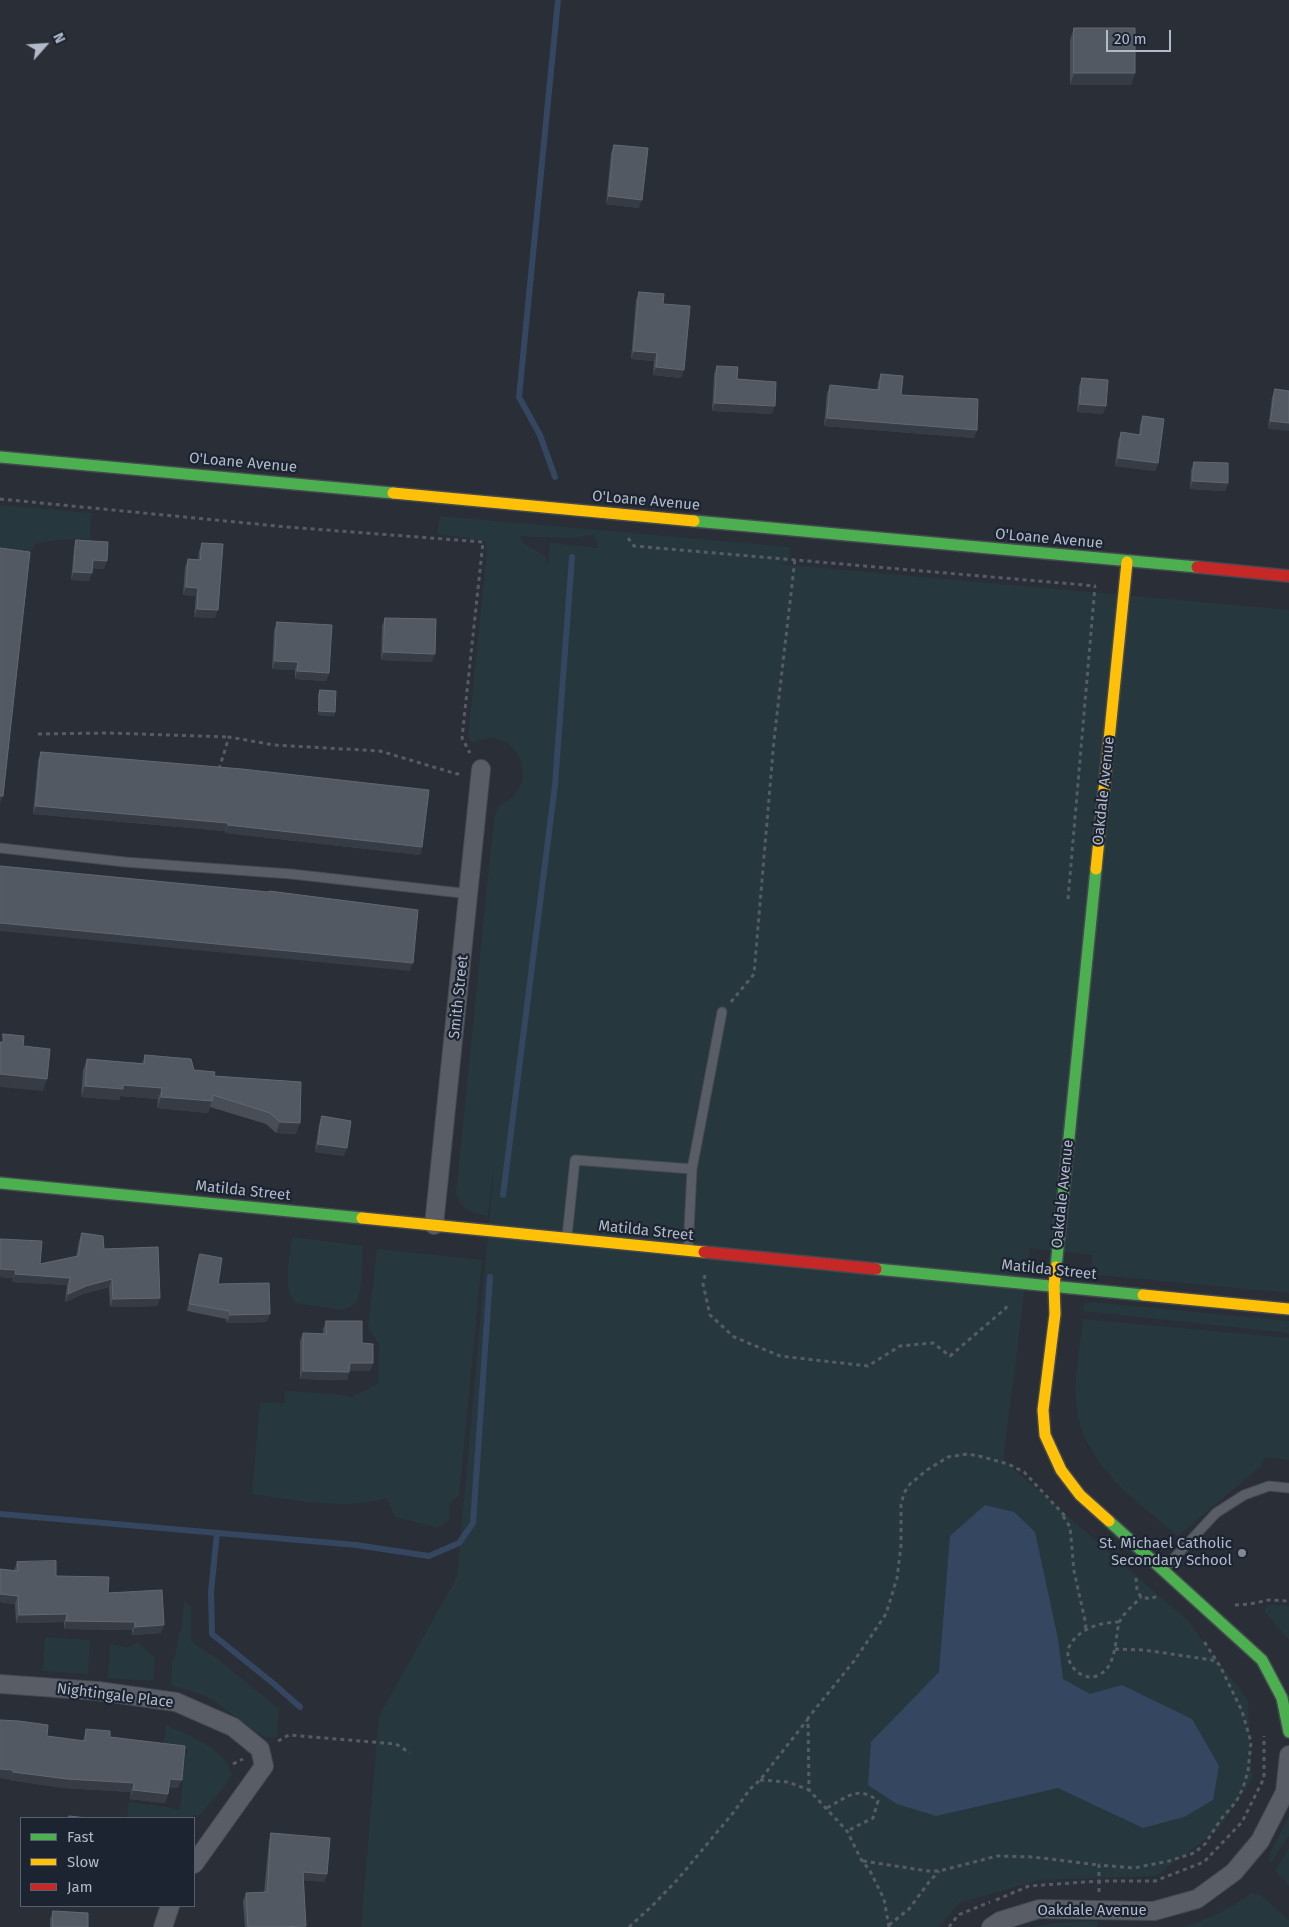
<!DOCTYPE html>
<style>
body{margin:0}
#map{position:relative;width:1289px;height:1927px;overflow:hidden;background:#292e37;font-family:"Fira Sans",sans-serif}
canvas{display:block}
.legend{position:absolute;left:20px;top:1817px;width:175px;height:90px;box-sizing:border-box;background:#1c2432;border:1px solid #58606e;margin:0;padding:6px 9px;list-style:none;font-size:15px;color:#b2bac9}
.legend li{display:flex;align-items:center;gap:10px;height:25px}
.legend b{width:25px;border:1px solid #58606e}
.north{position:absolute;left:20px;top:20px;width:50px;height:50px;-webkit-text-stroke:4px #1c2432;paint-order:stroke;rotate:64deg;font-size:14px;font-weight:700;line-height:20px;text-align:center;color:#b2bac9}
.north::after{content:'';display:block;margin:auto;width:18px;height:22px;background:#b2bac9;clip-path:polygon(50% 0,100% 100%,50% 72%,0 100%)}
.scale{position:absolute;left:1106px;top:30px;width:65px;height:22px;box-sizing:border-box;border:2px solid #b2bac9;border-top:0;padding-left:6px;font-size:15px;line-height:18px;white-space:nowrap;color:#b2bac9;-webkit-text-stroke:4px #1c2432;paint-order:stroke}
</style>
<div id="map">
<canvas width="1289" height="1927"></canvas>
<ul class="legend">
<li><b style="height:6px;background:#4caf50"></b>Fast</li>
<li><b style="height:6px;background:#ffc107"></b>Slow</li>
<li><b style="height:6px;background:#c62828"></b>Jam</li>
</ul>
<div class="north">N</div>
<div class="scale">20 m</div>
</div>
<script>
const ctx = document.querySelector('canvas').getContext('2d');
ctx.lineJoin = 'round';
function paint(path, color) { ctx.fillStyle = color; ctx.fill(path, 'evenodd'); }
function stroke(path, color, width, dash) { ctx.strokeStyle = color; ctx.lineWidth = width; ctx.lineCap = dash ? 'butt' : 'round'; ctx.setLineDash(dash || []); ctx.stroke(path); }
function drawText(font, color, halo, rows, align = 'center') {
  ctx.font = font + ' "Fira Sans",sans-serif'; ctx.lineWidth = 4.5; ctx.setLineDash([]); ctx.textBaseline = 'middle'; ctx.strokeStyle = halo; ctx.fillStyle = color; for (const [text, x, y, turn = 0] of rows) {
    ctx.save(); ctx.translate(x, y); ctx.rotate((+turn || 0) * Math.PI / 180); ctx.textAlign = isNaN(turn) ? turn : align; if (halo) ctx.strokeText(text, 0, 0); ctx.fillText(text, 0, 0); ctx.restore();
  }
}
paint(new Path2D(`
 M0 505 91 513 90 539 57 540 37 543 29 553 0 550Z
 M440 516 790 547 789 563 779 564 1289 610V1293L1098 1275 1091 1272 1092 1255 1030 1248 1003 1460 1187 1620 1248 1700 1252 1779 1218 1830 1156 1876 1040 1880 959 1903 939 1927H361L379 1716 457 1577 495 1157 488 1216C472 1213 460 1210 456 1192L494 819C495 816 496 811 498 808 503 802 512 800 516 793 531 773 520 743 495 738 488 737 479 741 472 743L468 737 487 552 485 542 481 540 437 534ZM594 535 598 548 550 543 548 566 545 556 525 544 519 536 568 538Z
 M292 1237 363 1246C362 1261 363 1289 356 1302 353 1306 348 1308 343 1310L295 1303C282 1286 290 1258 292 1237Z
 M377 1249 482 1260 459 1496 449 1503V1520L438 1528 395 1517 387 1498C343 1511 296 1500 252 1494L260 1402 285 1403V1391L339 1394 352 1397 378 1384 379 1344 368 1328Z
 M1092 1302 1289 1321V1333L1083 1311 1084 1304Z
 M1083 1319 1289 1338V1460L1265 1457 1260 1467 1178 1536C1135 1500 1082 1464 1076 1403 1074 1376 1080 1346 1083 1319Z
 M184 1601 191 1605V1641L218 1659 279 1709 277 1738 265 1737 255 1731 213 1700 192 1691 171 1686 172 1662 175 1657 179 1633 182 1629Z
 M1269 1605 1289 1606V1640L1264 1611Z
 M45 1637 90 1640 88 1674 43 1671Z
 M138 1642 155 1658 153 1681 108 1678 110 1644 127 1648Z
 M166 1725C189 1736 224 1747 232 1774L224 1787 198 1817 194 1815 192 1818H127L129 1802 167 1807 180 1810 185 1755 188 1751 182 1747 167 1749 164 1743Z
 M1289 1816V1836L1269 1865 1270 1853Z
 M1289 1848V1886L1275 1871Z
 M1252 1892 1257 1895 1258 1893 1289 1920V1927H1183C1209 1919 1231 1909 1252 1892Z
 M1097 1921 1098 1927H1033L1055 1923Z`), '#26383d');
paint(new Path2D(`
 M985 1505 1014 1512 1035 1532 1058 1639 1063 1679 1090 1694 1122 1685 1192 1719 1219 1766 1213 1800 1184 1817 1143 1828 1058 1788 936 1816 897 1804 868 1785 871 1742 939 1672 950 1536Z`), '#354661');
stroke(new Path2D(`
 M555 477 540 435 519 397 558 0
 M503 1195 555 785 572 557
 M0 1514 356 1545 429 1556 459 1543 473 1523 490 1277
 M217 1533 211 1592 212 1634 274 1684 300 1707`), '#354661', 6);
const lane = new Path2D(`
 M0 848 125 862 291 874 470 894
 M692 1169 722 1012
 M567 1236 575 1160 692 1169 688 1250
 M1163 1570 1216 1513 1244 1495 1269 1486 1289 1488`);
const street = new Path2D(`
 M434 1225 481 769
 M0 1684 98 1691 176 1702 233 1727 260 1749 264 1766 194 1864
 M163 1927 170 1906
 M991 1927 1000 1921 1039 1909 1154 1911 1197 1899 1234 1872 1260 1841 1285 1792 1289 1755`);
const fast = new Path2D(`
 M0 457 393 493
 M694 521 1197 567
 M0 1183 362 1218
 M1056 1267 1096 869
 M876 1269 1143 1295
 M1109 1521 1262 1660 1282 1698 1289 1732`);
const slow = new Path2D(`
 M393 493 694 521
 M1096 869 1127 562
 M362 1218 704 1252
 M1056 1267 1054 1286 1055 1314 1043 1410 1045 1435 1061 1470 1080 1495 1109 1521
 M1143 1295 1289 1309`);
const jam = new Path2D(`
 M1197 567 1289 576
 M704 1252 876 1269`);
stroke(lane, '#454950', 11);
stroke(street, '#454950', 20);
stroke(fast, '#454950', 14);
stroke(slow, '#454950', 14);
stroke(jam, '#454950', 14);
stroke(new Path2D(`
 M0 499 287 527 483 542 462 738 470 753
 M628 538 634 546 1096 586
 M38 734 108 733 229 737
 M219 769 229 737 274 745 380 751 457 774 462 773
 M1068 899 1095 586
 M731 1002 754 974 774 740 795 559
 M705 1275 703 1284 710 1315 734 1337 780 1356 868 1366 900 1346 933 1343 950 1356 1006 1308 1007 1303
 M1063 1516 1070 1527 1074 1571 1086 1625 1084 1631
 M1136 1578 1137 1590 1141 1597 1151 1599 1157 1596
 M1235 1605 1250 1604 1269 1600 1289 1601
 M1119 1622C1101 1622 1080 1628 1070 1645 1061 1661 1082 1684 1099 1675 1117 1666 1115 1638 1119 1623 1122 1614 1135 1604 1141 1597
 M1115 1649 1144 1650 1212 1660 1217 1664
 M278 1741 289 1735 396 1744 410 1753
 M233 1764 243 1759
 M760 1780 788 1782 809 1790
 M827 1808C847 1797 858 1785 878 1801L873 1818 847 1831
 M863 1861 928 1871H939L997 1856 1033 1857 1099 1865
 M1099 1892V1865L1134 1868 1169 1861 1194 1853 1205 1844 1221 1819 1236 1802 1243 1788 1248 1771 1251 1742 1242 1711 1220 1666 1203 1640
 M996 1900 1029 1886 1099 1881H1155L1204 1862 1242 1822 1264 1778V1736
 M889 1925 909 1909 929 1882 939 1871
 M629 1927 652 1906 678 1879 733 1813 750 1789 760 1780 808 1719
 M889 1927 884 1899 869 1869 862 1861 847 1831 809 1790 808 1718 854 1661 886 1614 897 1578 901 1546V1505L904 1493 910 1484 927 1470 948 1457 967 1454 979 1456 1008 1464 1024 1472 1065 1516
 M949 1927 958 1915 990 1902`), '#565c63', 3, [4, 4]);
stroke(lane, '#595d65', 9);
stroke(street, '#595d65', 18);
stroke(fast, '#4caf50', 11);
stroke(slow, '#ffc107', 11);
stroke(jam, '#c62828', 11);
paint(new Path2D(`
 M1074 28 1135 73 1131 85H1070V40Z
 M614 145 639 208 606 204 611 153Z
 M639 292 663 304 681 378 653 375 654 361 631 359 636 300Z
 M717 366 737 379 772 414 712 411 714 374Z
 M881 374 901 395 977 430 974 438 824 426 827 393 830 385 877 390 878 382Z
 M1082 378 1103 414 1077 412 1079 386Z
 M1275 389 1289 391 1268 429 1272 397Z
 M1143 416 1158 463 1155 471 1115 466 1118 440 1121 432 1139 435 1140 424Z
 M1194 462 1228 483 1225 491 1190 489 1191 470Z
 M76 540 104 569 92 568 89 581 71 580 74 548Z
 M202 543 215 618 194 617 196 596 183 595 185 567 188 559 198 560 199 551Z
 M385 618 432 662 381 660 382 626Z
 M277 622 329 673 326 681 295 679V670L272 669 274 630Z
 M320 690 335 712 334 716 318 715V694Z
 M41 752 422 847 420 855 225 833V831L33 814 38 760Z
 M145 1055 214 1076 301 1082 296 1134 276 1133 266 1124 210 1107 208 1113 157 1108 158 1099 120 1096 119 1100 81 1097 83 1070 87 1059 142 1063Z
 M322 1116 344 1156 315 1152 319 1124Z
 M82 1233 104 1249 160 1298 157 1306 110 1307 109 1287 83 1294 65 1302 67 1285 12 1282 13 1278 0 1277V1239L40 1264 76 1257 79 1241Z
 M200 1254 218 1284 267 1322 227 1323 226 1319 187 1311 197 1262Z
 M326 1321 362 1343 373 1363 370 1371H349L347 1380 300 1379V1341L303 1333 323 1334V1329Z
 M17 1562 108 1593 161 1633 132 1635V1630L64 1629V1622L16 1623 15 1604 0 1602V1569L14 1571Z
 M0 1720 47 1736 83 1741 86 1729 110 1737 178 1788 169 1787 168 1794 165 1803 130 1799 131 1792 64 1788 9 1780 10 1779 0 1778Z
 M271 1833 327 1874 324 1882 303 1880 305 1927H245L243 1901 246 1893 264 1892 269 1841Z
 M53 1911 88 1927H50V1919Z`), '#484d56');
paint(new Path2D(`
 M1074 73H1135L1131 85H1070Z
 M609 196 642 200 639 208 606 204Z
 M634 351 657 353 654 361 631 359Z
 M656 367 684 370 681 378 653 375Z
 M715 403 775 406 772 414 712 411Z
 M1080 404 1106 406 1103 414 1077 412Z
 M827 418 977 430 974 438 824 426Z
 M1271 421 1289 423V431L1268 429Z
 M1118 458 1158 463 1155 471 1115 466Z
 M1193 481 1228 483 1225 491 1190 489Z
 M93 560 107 561 104 569 90 568Z
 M74 572 92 573 89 581 71 580Z
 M186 587 198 588 196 596 183 595Z
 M197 609 218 610 215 618 194 617Z
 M384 652 435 654 432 662 381 660Z
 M275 661 298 662 295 670 272 669Z
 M297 671 329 673 326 681 295 679Z
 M319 711 335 712 334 716 318 715Z
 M0 796H3L0 804Z
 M36 806 228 823 225 831 33 814Z
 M228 825 422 847 420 855 225 833Z
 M0 923 413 963 410 971 0 931Z
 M0 1074 47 1079 43 1091 0 1087Z
 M123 1085 162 1088 158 1099 120 1096 119 1100 81 1097 85 1086Z
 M161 1097 212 1101 208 1113 157 1108Z
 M280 1122 300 1123 296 1134 276 1133Z
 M318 1144 347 1148 344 1156 315 1152Z
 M0 1269 16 1270 13 1278 0 1277Z
 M15 1274 70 1278 67 1285 12 1282Z
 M112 1279 109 1287 83 1294 65 1302 68 1294 86 1286Z
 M160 1298 157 1306 110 1307 113 1299Z
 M270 1314 267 1322 227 1323 230 1315Z
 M350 1363H373L370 1371H347Z
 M303 1371 349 1372 347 1380 300 1379Z
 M0 1594 18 1596 15 1604 0 1602Z
 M67 1614 64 1622 16 1623 19 1615Z
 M66 1621 135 1622 132 1630 64 1629Z
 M164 1625 161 1633 132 1635 135 1627Z
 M0 1769 13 1770 10 1779 0 1778Z
 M13 1772 134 1783 131 1792 64 1788 9 1780Z
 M170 1779 182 1780 178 1788 167 1787Z
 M133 1790 168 1794 165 1803 130 1799Z
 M303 1872 327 1874 324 1882 300 1880Z
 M306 1926 305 1927H278Z`), '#373c44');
const building = new Path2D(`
 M1074 28H1135V73H1074Z
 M614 145 648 148 642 200 609 196Z
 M639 292 664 294 663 304 690 306 684 370 656 367 657 353 634 351Z
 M717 366 738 367 737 379 776 382 775 406 715 403Z
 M881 374 903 376 901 395 978 399 977 430 827 418 830 385 879 390Z
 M1082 378 1108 380 1106 406 1080 404Z
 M1275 389 1289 391V423L1271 421Z
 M1143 416 1164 419 1158 463 1118 458 1121 432 1140 435Z
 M1194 462 1228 463V483L1193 481Z
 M76 540 108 542 107 561 93 560 92 573 74 572Z
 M202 543 223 544 218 610 197 609 198 588 186 587 188 559 200 560Z
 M0 548 30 552 3 796H0Z
 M385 618 436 619 435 654 384 652Z
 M277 622 332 625 329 673 297 671 298 662 275 661Z
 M320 690 336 691 335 712 319 711Z
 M41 752 242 769 429 790 422 847 228 825V823L36 806Z
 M0 866 269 892V891L418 910 413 963 0 923Z
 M3 1034 24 1036 23 1046 50 1049 47 1079 0 1074V1042H3Z
 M145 1055 191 1059 194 1070 215 1072 214 1076 301 1082 300 1123 280 1122 270 1113 213 1095 212 1101 161 1097 162 1088 123 1085V1089L85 1086 87 1059 144 1064Z
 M322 1116 351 1121 347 1148 318 1144Z
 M82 1233 103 1236 104 1249 158 1247 160 1298 113 1299 112 1279 86 1286 68 1294 70 1278 15 1274 16 1270 0 1269V1239L42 1241 40 1264 78 1256Z
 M200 1254 222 1258 218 1284 269 1283 270 1314 230 1315 229 1311 190 1304Z
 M326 1321H362V1343L373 1344V1363H350L349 1372 303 1371V1333L326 1334Z
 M56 1561V1576L109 1577 108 1593 162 1590 164 1625 135 1627V1622L66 1621 67 1614 19 1615 18 1596 0 1594V1569L18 1571 17 1562Z
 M0 1720 19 1721 48 1725 47 1736 85 1741 86 1729 110 1731V1737L185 1746 182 1780 170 1779 168 1794 133 1790 134 1783 67 1779 13 1772V1770L0 1769Z
 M69 1816 87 1818H69Z
 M271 1833 330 1838 327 1874 303 1872 306 1926 278 1927H248L246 1893 267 1892Z
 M53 1911 88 1913V1927H53Z`);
paint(building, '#535962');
stroke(building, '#626872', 1);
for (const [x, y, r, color] of [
 [1242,1553,5,"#828996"]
]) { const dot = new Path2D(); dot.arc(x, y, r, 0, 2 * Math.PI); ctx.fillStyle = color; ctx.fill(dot); stroke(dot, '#1c2432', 2); }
drawText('15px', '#b2bac9', '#1c2432', [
 ["O'Loane Avenue",243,463,5],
 ["O'Loane Avenue",646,501,5],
 ["O'Loane Avenue",1049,539,5],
 ["Oakdale Avenue",1104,791,-84],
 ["Smith Street",459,997,-84],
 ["Matilda Street",243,1191,6],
 ["Oakdale Avenue",1063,1194,-84],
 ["Matilda Street",646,1231,6],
 ["Matilda Street",1049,1270,6],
 ["Nightingale Place",115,1696,7],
 ["Oakdale Avenue",1092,1911]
]);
drawText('15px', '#b2bac9', '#1c2432', [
 ["St. Michael Catholic",1232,1544],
 ["Secondary School",1232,1561]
], 'right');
</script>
